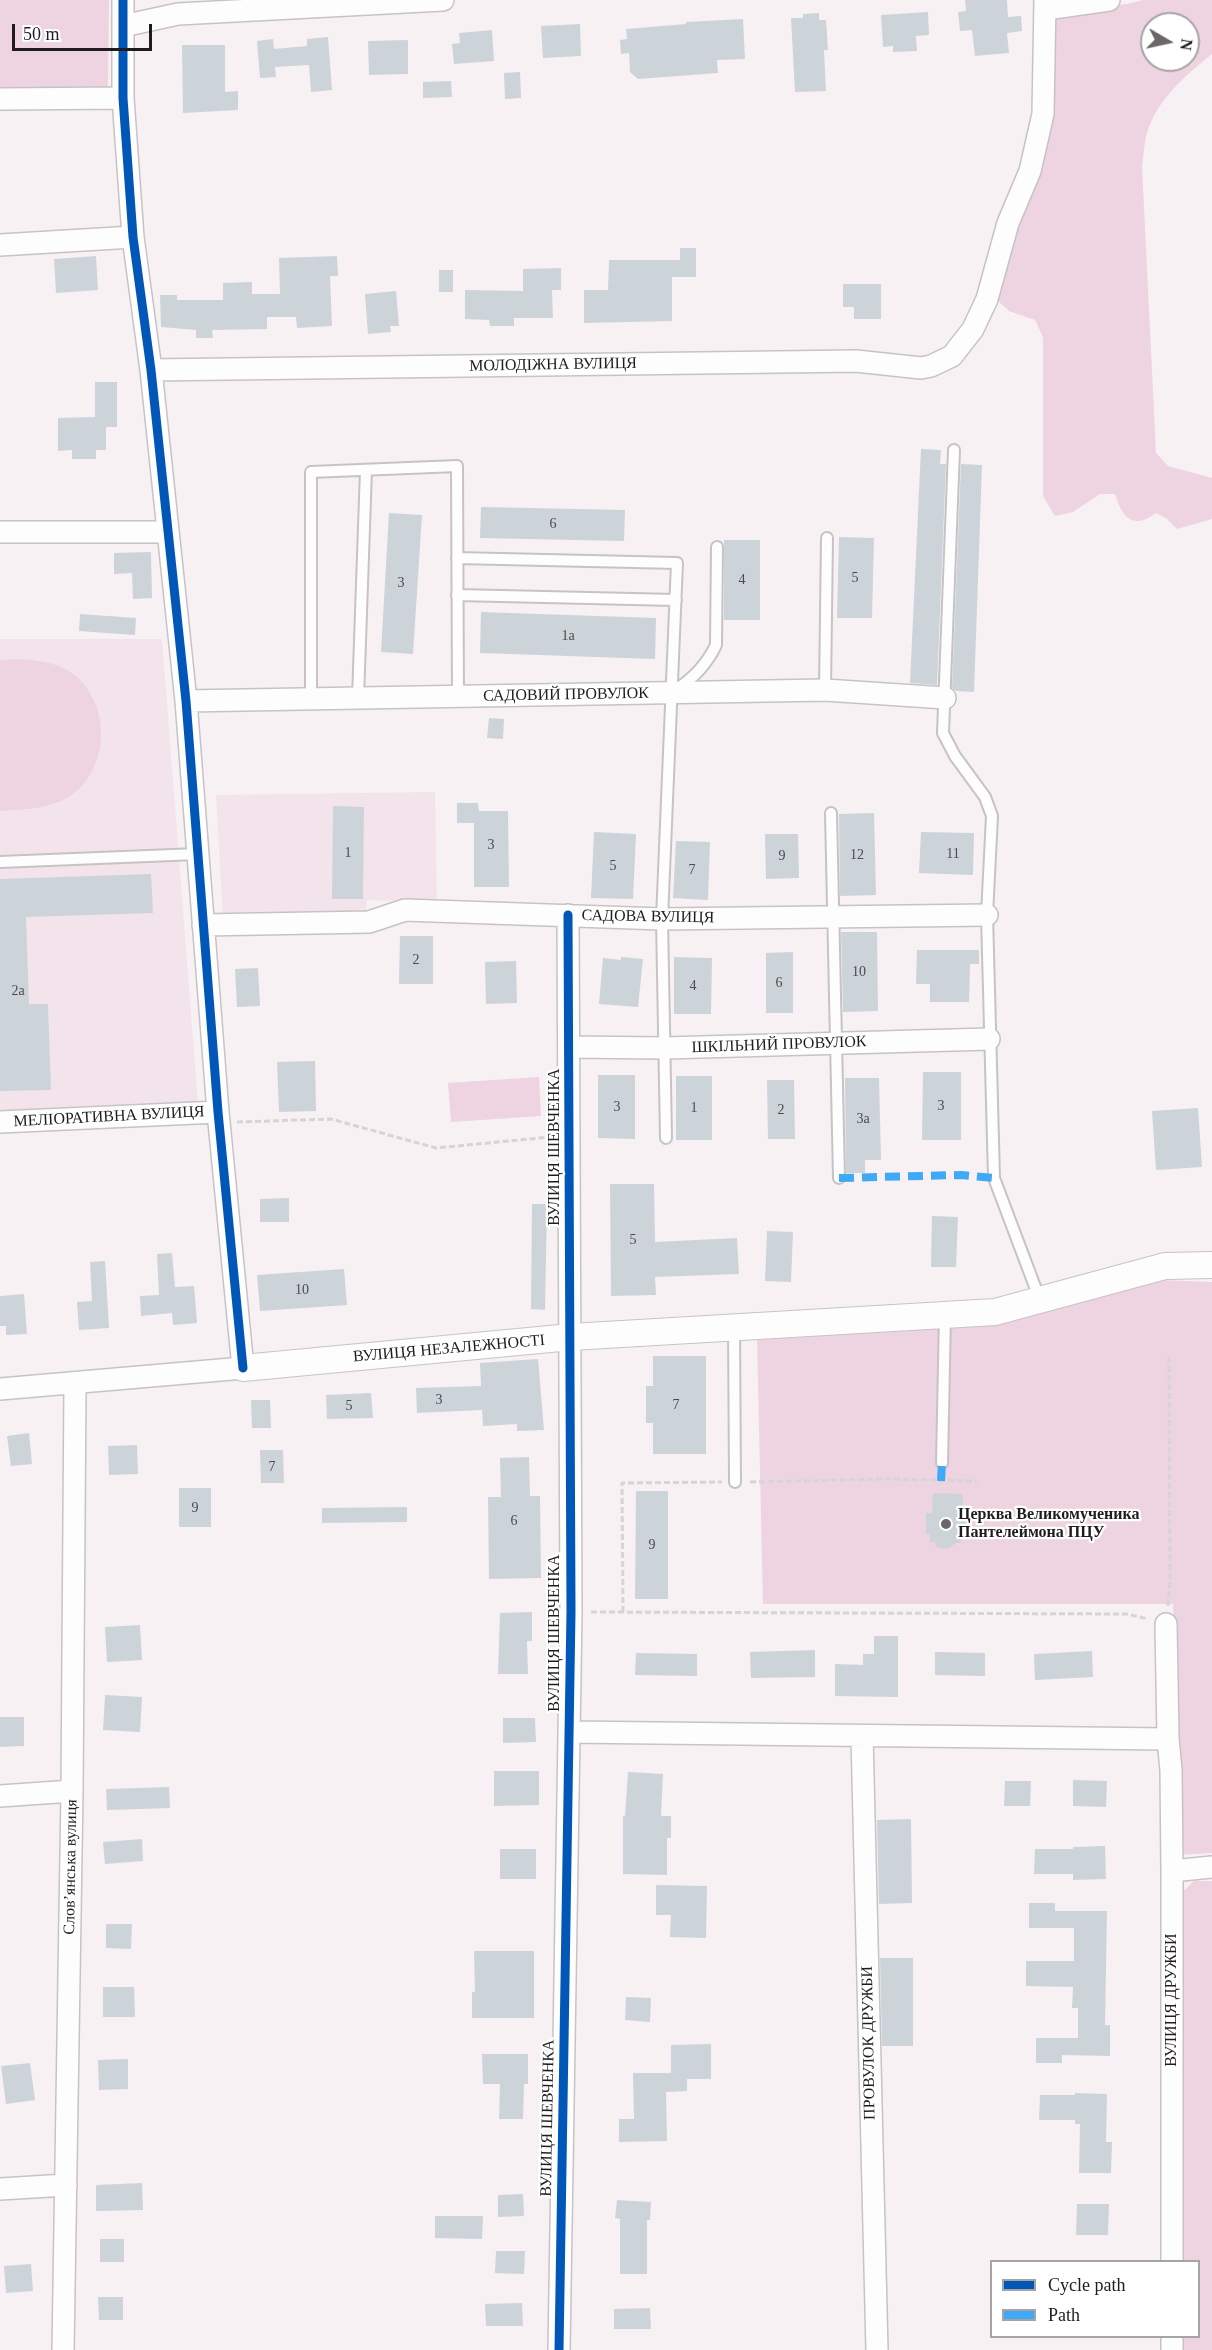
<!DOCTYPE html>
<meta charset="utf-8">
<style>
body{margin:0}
#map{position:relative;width:1212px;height:2350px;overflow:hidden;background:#f7f1f4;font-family:Georgia,serif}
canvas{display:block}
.legend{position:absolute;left:990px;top:2260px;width:210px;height:78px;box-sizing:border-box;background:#fff;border:2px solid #a6a4a5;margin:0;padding:8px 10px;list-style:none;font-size:18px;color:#201c1e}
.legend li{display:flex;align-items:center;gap:12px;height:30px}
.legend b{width:30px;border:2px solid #a6a4a5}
.north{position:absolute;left:1140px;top:12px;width:60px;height:60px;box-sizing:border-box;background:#fff;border:2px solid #a6a4a5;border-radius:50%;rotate:99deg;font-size:16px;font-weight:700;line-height:24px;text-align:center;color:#201c1e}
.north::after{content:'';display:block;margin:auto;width:21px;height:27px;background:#6b6769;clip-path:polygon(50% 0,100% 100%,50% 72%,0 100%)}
.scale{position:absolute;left:12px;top:24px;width:140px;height:27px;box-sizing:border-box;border:3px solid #201c1e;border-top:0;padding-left:8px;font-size:18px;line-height:21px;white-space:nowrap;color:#201c1e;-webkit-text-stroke:4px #fff;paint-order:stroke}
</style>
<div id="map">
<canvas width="1212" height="2350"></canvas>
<ul class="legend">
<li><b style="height:8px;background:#0057b8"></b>Cycle path</li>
<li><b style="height:8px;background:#3fa9f5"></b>Path</li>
</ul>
<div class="north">N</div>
<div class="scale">50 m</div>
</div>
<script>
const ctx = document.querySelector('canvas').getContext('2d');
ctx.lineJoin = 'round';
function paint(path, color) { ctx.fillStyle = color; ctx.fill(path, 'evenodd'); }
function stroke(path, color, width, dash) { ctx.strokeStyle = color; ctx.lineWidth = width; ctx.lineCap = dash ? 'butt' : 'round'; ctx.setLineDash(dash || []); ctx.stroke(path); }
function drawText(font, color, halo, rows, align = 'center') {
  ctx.font = font + ' Georgia,serif'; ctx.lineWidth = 4.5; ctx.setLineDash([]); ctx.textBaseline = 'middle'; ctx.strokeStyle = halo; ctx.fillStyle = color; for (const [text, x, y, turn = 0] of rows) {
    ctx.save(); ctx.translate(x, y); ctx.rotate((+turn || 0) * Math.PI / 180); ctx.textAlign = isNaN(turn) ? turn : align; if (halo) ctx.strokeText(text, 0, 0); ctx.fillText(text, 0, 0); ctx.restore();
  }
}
paint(new Path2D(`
 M0 639H162L198 1104 0 1111Z
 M435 792 437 902 367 900 365 916 223 917 216 795Z`), '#f2e4ea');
paint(new Path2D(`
 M0 0H109L108 88 0 91Z
 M1143 0H1212V54C1185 76 1158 98 1147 133 1144 143 1144 155 1142 166L1156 453 1168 466 1212 478V519L1177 529 1166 518 1156 513C1132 531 1122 516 1115 494H1100L1073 512 1055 516 1043 496V337L1035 320 1009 311 998 301 1017 223 1054 13 1127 4ZM1152 24H1188V60H1152Z
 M22 659C42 661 62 663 78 678 114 712 108 781 59 802 41 809 19 810 0 811V660Z
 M539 1077 541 1116 451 1122 448 1083Z
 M1162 1280 1212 1282V1853L1179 1855V1771L1173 1604H763L757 1340 994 1324Z
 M1194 1881H1212V2350H1175V2337L1198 2336V2262L1175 2261 1177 1897Z`), '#edd4e0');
paint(new Path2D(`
 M965 0H1007L1008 17 1021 16 1022 31 1007 33 1009 53 975 56 972 30 960 31 958 12 966 11Z
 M928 12 929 35 916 36 917 51 893 52V46L883 47 881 15Z
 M819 13V20H826L828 50H824L826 91 795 92 791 18H803V14Z
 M743 19 745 59 717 60 718 73 638 79 630 72 629 53 621 54 620 40 627 39 626 29 686 24V22Z
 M580 24 581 56 543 58 541 26Z
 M492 30 494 61 454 64 452 44 460 43 459 33Z
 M328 37 332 90 311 92 309 65 275 67 276 77 260 78 257 41 273 39 274 49 307 46V39Z
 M408 40V74L369 75 368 41Z
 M182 45H225V92L238 91V110L183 113Z
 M520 72 521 98 505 99 504 73Z
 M451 81 452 97 423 98V82Z
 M680 248H696V277H672V321L584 323V290H608L609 260H680Z
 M96 256 98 290 56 293 54 259Z
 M337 256 338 276H330L332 326 297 328 296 317H267V329L212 330 213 338H196V330L161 327 160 295H177V300H223V283L252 282V294H280L279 258Z
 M561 268V290H552L553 318H514V326H490L489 320 465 319V290L523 291V269Z
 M439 270H453V292H439Z
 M843 284H881V319H854V307H843Z
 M396 291 399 326H390L391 332 368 334 365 294Z
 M95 382H117V427H106V450H96V459H72V450L58 451V418L95 417Z
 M921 449 941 450 940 464H946L937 685 910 683Z
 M961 464 982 465 974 692 956 691 952 688Z
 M481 507 625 510 624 541 480 538Z
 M389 513 422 515 413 654 381 652Z
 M839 537 874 538 872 618H837Z
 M724 540H760V620H724Z
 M151 552 152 598 133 599 132 573 114 574V553Z
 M481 612 656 618 655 659 480 653Z
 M80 614 136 618 135 635 79 631Z
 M489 718 504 719 503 739 487 738Z
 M457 803H478L479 811H508L509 887H474V823H457Z
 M333 806 364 807 363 899H332Z
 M874 813 876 895 840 896 839 814Z
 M594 832 636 834 633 899 591 898Z
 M921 832 974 833 973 875 919 873Z
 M765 834H798L799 878 766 879Z
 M676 841 710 842 708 900 673 898Z
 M151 874 153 913 26 917 29 1004H48L51 1090 0 1091V879Z
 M841 932H877L878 1011 843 1012Z
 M400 936H433V984H399Z
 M917 950H979V964H970L969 1002H930V984H916Z
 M793 952V1013H766V953Z
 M621 957 643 959 638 1007 599 1004 603 958 621 960Z
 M674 957 712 958 711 1014H674Z
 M516 961 517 1003 486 1004 485 962Z
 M258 968 260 1006 237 1007 235 969Z
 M315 1061 316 1111 279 1112 277 1062Z
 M923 1072H961V1140H922Z
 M598 1075H635V1139L598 1138Z
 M676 1076H712V1140H676Z
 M845 1078H879L881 1160H865V1173H846Z
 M767 1080H794L795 1139H768Z
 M1198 1108 1202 1167 1156 1170 1152 1111Z
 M610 1184H654L655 1242 737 1238 739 1274 655 1277 656 1295 611 1296Z
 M289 1198V1222H260V1199Z
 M532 1204H547L545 1310 531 1309Z
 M932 1216 958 1217 956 1267H931Z
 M767 1231 793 1232 791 1282 765 1281Z
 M172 1253 175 1287 194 1286 197 1323 173 1325 172 1313 141 1316 140 1296 159 1295 157 1254Z
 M105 1261 109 1328 79 1330 77 1302 92 1301 90 1262Z
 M344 1269 347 1305 260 1311 257 1275Z
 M24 1294 27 1334 6 1335V1326H0V1296Z
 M653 1356H706V1454H653V1423H646V1386H653Z
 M538 1359 544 1430 517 1431V1424L483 1426 482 1410 417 1413 416 1388 481 1386 480 1363Z
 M371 1393 373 1418 327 1419 326 1395Z
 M251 1400H270L271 1428H252Z
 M29 1433 32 1464 11 1466 7 1436Z
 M137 1445 138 1474 109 1475 108 1446Z
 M260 1450H283L284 1483H261Z
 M529 1457 530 1496H540L541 1578 489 1579 488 1497H501L500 1458Z
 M179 1488H211V1527H179Z
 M636 1491H668V1599H635Z
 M933 1493 963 1494 962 1514 966 1515 965 1537H961V1543H956L947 1549 936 1547 935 1542H930V1534H926V1513H932Z
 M407 1507V1522L322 1523V1508Z
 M532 1612V1641H527L528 1674H498L500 1613Z
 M140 1625 142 1660 107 1662 105 1627Z
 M874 1636H898V1697L835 1696V1664L863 1665V1654H874Z
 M815 1650V1677L751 1678 750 1652Z
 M1092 1651 1093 1677 1035 1680 1034 1654Z
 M935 1652 985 1653V1676L935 1675Z
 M636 1653 697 1654V1676L635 1675Z
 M105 1695 142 1697 140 1732 103 1730Z
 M0 1717H24V1746L0 1747Z
 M503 1718H535L536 1742 503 1743Z
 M494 1771H539V1805L494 1806Z
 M628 1772 663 1774 661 1816H671V1838H667V1875L623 1874V1816H625Z
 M1073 1780 1107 1781 1106 1807 1073 1806Z
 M1005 1781H1031L1030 1806H1004Z
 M169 1787 170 1808 107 1810 106 1789Z
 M911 1819 912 1903 879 1904 877 1820Z
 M142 1839 143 1861 105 1864 103 1842Z
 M1105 1846 1106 1879 1073 1880V1874H1034L1035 1849H1073V1847Z
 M500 1849H536V1879H500Z
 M656 1885 707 1886 706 1938 670 1937 671 1915H656Z
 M1029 1903H1055V1911H1107L1105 2025H1110V2056L1062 2055V2063H1036V2038H1078V2008H1072L1073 1987 1026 1986V1961H1074V1928H1029Z
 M106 1924H132L131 1949 106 1948Z
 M474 1951H534V2018H472V1992H475Z
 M880 1958H913V2046H882Z
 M103 1987H134L135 2017H103Z
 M626 1997 651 1998 650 2022 625 2020Z
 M711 2044V2079H687V2091L666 2092 667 2141 619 2142V2119H634L633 2073H671V2045Z
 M482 2054H528V2084H524L523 2119H499L500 2084H483Z
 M128 2059V2089L99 2090 98 2060Z
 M30 2063 35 2100 6 2104 1 2066Z
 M1075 2093 1107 2094 1106 2142H1112L1111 2173H1079L1080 2124H1075V2120H1039L1040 2095H1075Z
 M142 2183 143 2210 96 2211V2185Z
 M523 2194 524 2216 498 2217V2195Z
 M617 2200 651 2202 650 2220H647V2274H620V2219L615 2218Z
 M1077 2204H1109L1108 2235H1076Z
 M435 2216H483L482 2239 435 2238Z
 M100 2239H124V2262H100Z
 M496 2251H525L524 2274 495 2273Z
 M31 2264 33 2291 6 2293 4 2266Z
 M98 2297H123V2320H99Z
 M522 2303 523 2326H486L485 2304Z
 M650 2308 651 2329H614V2309Z`), '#ccd4da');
const service = new Path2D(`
 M954 450 943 733 955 756 985 797 992 816 987 915 994 1178 1040 1300
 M457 558 677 563 662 919 666 1138
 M457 595 676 600
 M677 689C695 677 707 664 716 645L717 547
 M825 690 827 538
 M358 698 366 470
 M311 699V472L457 466 458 697
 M831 813 839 1178
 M0 862 197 854
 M734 1328 735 1482
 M942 1463 945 1315`);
const minor = new Path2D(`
 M1046 9 1109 0
 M123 26 178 14 443 0
 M0 99 123 98
 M0 245 133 237
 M151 370 856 361 921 368 931 366 952 356 973 329 987 299 1008 223 1030 171 1043 114 1045 0
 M0 532H168
 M186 701 825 690 945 698
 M203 925 369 922 405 910 662 919 987 915
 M569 1047 665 1048 989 1039
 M0 1122 218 1112
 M0 1389 243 1368 218 1112 186 701 151 370 133 237 123 98V0
 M570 1732 1168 1739 1166 1624
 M862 1736 877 2350
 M1168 1739 1171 1770 1172 1871V2262
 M0 1796 72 1791
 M1172 1871 1212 1867
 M0 2189 66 2185
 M63 2350 72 1791 75 1384
 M559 2350 571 1612 568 915
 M1172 2350V2336`);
const tertiary = new Path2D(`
 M243 1368 571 1337 995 1312 1165 1266 1212 1265`);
stroke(service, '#c7c3c5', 14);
stroke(minor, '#c7c3c5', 24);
stroke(tertiary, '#c7c3c5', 28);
stroke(new Path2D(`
 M237 1122 331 1119 436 1148 550 1137
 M750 1482 889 1479 977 1481
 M1168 1606 1170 1581 1169 1356
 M591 1612 1127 1614 1148 1619
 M623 1612 622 1483 722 1482`), '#d6d4d5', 3, [6, 3]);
stroke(service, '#fefdfd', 10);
stroke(minor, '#fefdfd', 21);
stroke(tertiary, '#fefdfd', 26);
stroke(new Path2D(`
 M839 1178 961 1175 994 1178
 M941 1481 942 1463`), '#3fa9f5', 8, [15, 8]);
stroke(new Path2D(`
 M123 0V98L133 237 151 370 186 701 218 1112 243 1368
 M559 2350 571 1612 568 915`), '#0057b8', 9);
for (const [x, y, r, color] of [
 [946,1524,6,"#6b6769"]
]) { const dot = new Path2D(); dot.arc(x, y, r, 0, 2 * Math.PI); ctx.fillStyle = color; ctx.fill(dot); stroke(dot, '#fff', 2); }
drawText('14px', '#4b4a4d', null, [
 ["6",553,524],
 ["5",855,578],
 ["4",742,580],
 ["3",401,583],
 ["1а",568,636],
 ["3",491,845],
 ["1",348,853],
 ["11",953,854],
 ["12",857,855],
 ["9",782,856],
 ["5",613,866],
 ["7",692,870],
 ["2",416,960],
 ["10",859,972],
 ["6",779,983],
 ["4",693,986],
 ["2а",18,991],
 ["3",941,1106],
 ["3",617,1107],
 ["1",694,1108],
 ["2",781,1110],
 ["3а",863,1119],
 ["5",633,1240],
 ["10",302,1290],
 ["3",439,1400],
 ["7",676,1405],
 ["5",349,1406],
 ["7",272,1467],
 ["9",195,1508],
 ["6",514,1521],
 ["9",652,1545]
]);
drawText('16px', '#201c1e', '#fff', [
 ["МОЛОДІЖНА ВУЛИЦЯ",553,365,-1],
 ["САДОВИЙ ПРОВУЛОК",566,695,-1],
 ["САДОВА ВУЛИЦЯ",648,917,1],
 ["ШКІЛЬНИЙ ПРОВУЛОК",779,1045,-2],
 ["МЕЛІОРАТИВНА ВУЛИЦЯ",109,1117,-3],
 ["ВУЛИЦЯ ШЕВЧЕНКА",555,1147,-90],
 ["ВУЛИЦЯ НЕЗАЛЕЖНОСТІ",449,1349,-5],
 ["ВУЛИЦЯ ШЕВЧЕНКА",555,1633,-90],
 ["Словʼянська вулиця",71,1867,-89],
 ["ВУЛИЦЯ ДРУЖБИ",1172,2000,-90],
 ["ПРОВУЛОК ДРУЖБИ",869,2043,-91],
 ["ВУЛИЦЯ ШЕВЧЕНКА",548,2118,-89]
]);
drawText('bold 16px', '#201c1e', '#fff', [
 ["Церква Великомученика",958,1515],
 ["Пантелеймона ПЦУ",958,1533]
], 'left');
</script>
